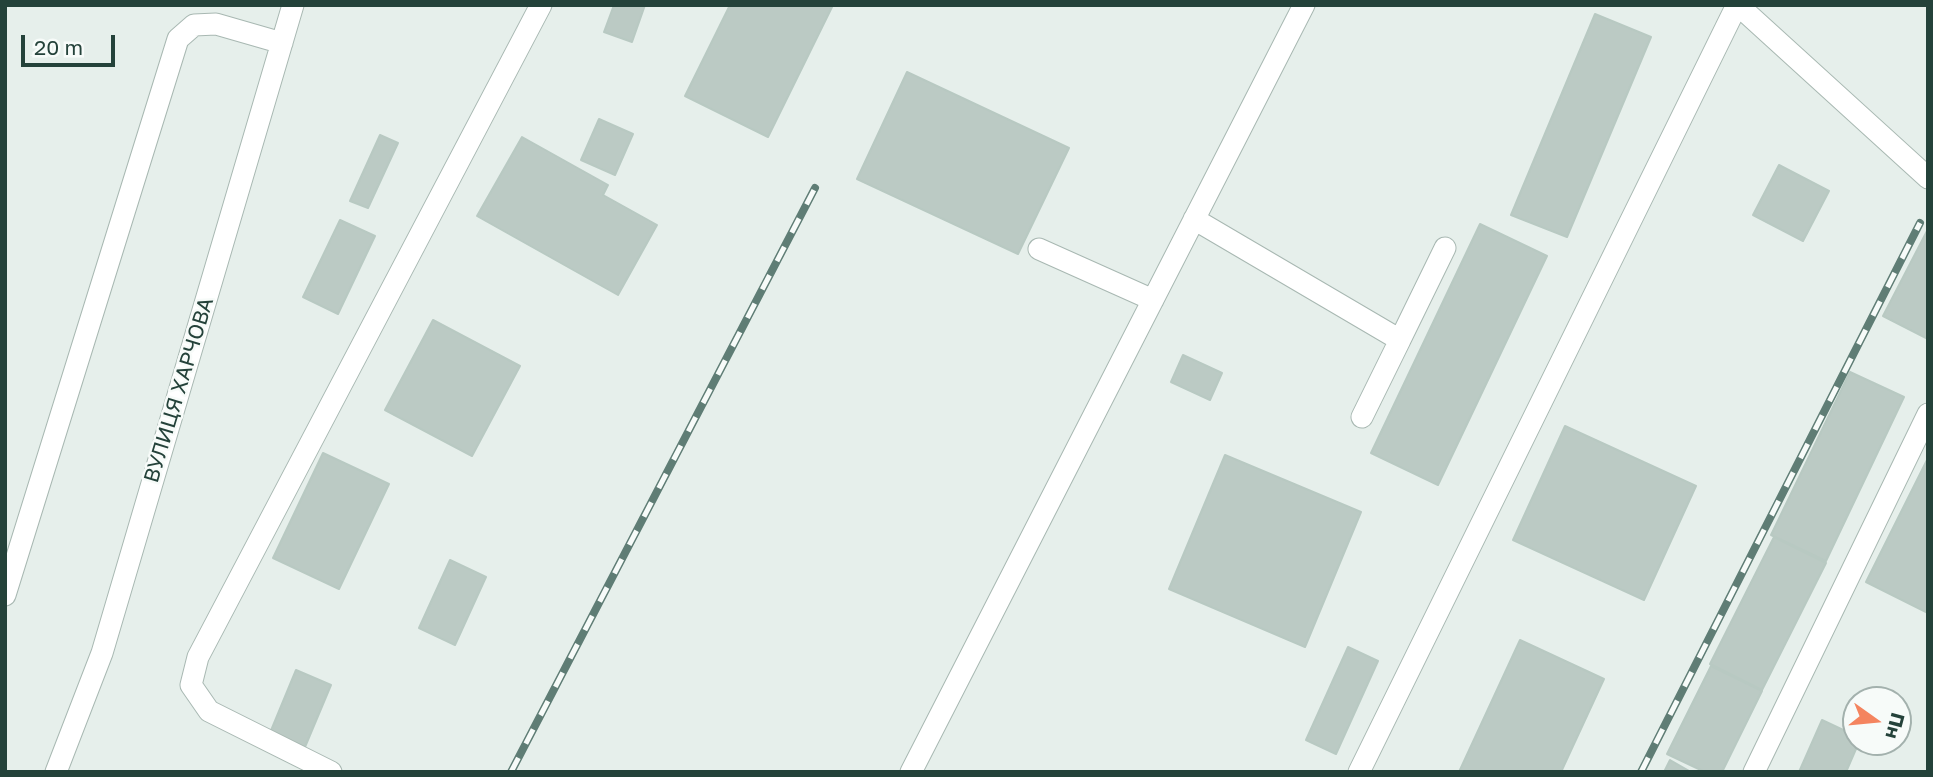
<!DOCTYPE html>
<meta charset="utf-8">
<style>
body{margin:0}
#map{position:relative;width:1933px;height:777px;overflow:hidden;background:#e6efeb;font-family:"Golos Text",sans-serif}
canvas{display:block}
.frame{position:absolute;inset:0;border:7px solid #24423a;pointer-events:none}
.north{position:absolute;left:1842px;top:686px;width:70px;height:70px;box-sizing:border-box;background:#f7fbf9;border:2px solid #a3b1ad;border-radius:50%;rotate:105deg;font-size:19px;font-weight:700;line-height:28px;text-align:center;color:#24423a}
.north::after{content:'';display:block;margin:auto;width:24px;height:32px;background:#f4845f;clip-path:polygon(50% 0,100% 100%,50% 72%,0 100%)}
.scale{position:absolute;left:21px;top:35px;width:94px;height:32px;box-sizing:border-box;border:4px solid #24423a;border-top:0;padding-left:9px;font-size:21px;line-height:24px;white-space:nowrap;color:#24423a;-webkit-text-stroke:5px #f7fbf9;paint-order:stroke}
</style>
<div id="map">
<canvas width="1933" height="777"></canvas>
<div class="frame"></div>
<div class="north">Пн</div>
<div class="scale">20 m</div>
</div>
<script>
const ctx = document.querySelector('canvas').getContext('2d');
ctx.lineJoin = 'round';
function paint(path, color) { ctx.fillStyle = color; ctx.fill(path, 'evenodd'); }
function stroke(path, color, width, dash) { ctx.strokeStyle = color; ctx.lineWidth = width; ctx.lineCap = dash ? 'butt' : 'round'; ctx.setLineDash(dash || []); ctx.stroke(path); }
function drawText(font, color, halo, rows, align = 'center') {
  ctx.font = font + ' "Golos Text",sans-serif'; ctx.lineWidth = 5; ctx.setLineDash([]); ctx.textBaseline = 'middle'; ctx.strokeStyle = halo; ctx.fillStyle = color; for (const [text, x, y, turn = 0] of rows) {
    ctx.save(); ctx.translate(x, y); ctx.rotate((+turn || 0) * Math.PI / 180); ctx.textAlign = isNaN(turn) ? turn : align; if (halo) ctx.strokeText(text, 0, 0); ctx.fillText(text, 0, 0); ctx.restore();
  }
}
const building = new Path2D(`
 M614 5H645L632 42 604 32Z
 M730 5H833L768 137 685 96Z
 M1595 14 1651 37 1567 237 1511 215Z
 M907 72 1069 148 1018 254 857 179Z
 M599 119 633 134 615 175 581 160Z
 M380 135 398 143 368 208 350 201Z
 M522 137 608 185 603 195 657 225 618 295 477 216Z
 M1779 165 1829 191 1803 241 1753 215Z
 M340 220 375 236 338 314 303 297Z
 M1480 224 1547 256 1438 485 1371 453Z
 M1927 231H1928V339L1883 316Z
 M433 320 520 366 472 456 385 410Z
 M1183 355 1222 373 1210 400 1171 382Z
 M1850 372 1904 397 1826 561 1771 535Z
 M1565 426 1696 486 1644 600 1513 540Z
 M323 453 389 484 339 589 273 558Z
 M1225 455 1361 512 1305 647 1169 589Z
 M1928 458V613L1866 582Z
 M1774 537 1826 563 1762 690 1710 664Z
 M450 560 486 577 455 645 419 628Z
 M1520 640 1604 679 1561 772H1459Z
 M1348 647 1378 661 1336 754 1306 740Z
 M1711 666 1762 691 1722 772H1705L1667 754Z
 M296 670 331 685 305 747 270 733Z
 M1822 720 1856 736V742H1859L1846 772H1799Z
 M1670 760 1691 772H1664Z`);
paint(building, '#bbcac4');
stroke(building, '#b8c9c2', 2);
const minor = new Path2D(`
 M1739 6 1928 178
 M1194 219 1400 340 1362 417
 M1039 249 1153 300
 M1400 340 1445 248
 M5 595 178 39 194 25 216 24 282 43
 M56 772 102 653 293 5
 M331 772 209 711 191 685 198 657 541 5
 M911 772 1304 5
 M1359 772 1737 5
 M1754 772 1928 414`);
stroke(minor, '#a8b8b2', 23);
stroke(minor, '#fff', 21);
const rail = new Path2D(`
 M511 772 815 188
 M1641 772 1920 223`);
stroke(rail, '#5f7d75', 8);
stroke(rail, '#f7fbf9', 5, [16]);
drawText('21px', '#24423a', '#f7fbf9', [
 ["ВУЛИЦЯ ХАРЧОВА",179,390,-73]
]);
</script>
